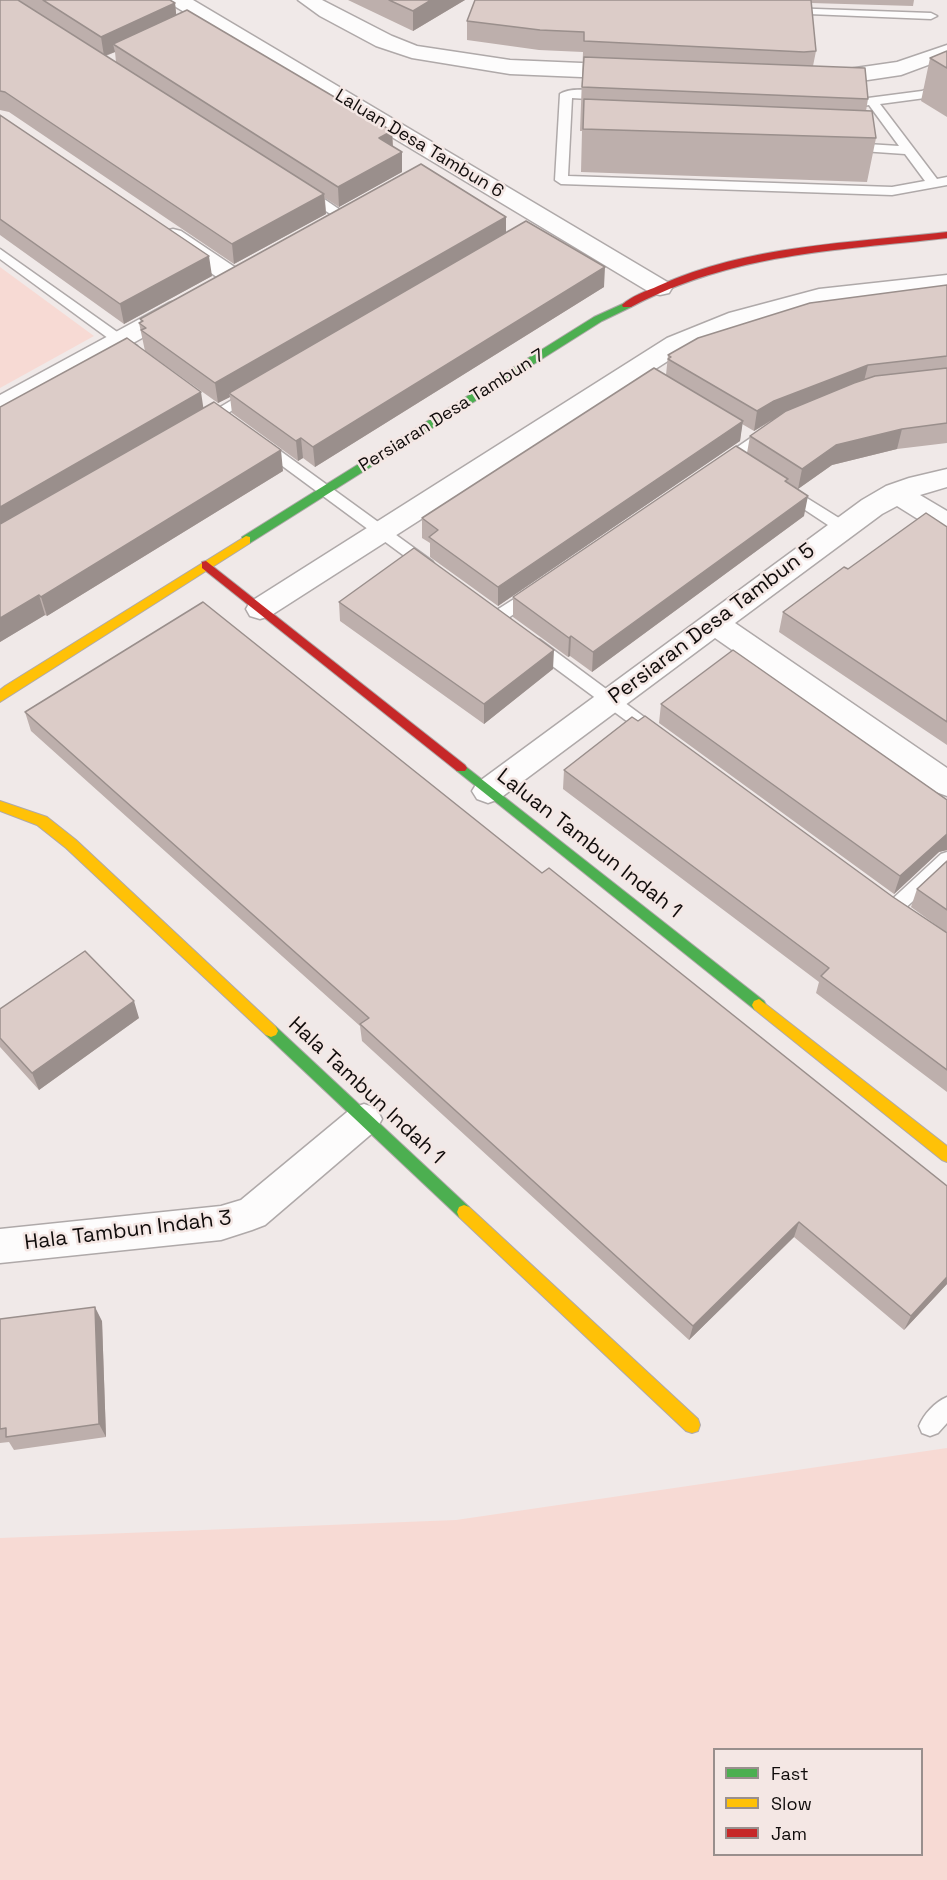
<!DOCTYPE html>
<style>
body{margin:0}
#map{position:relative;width:947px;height:1880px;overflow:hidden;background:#f0e9e8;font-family:"Space Grotesk",sans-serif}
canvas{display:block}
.legend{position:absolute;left:713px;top:1748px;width:210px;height:108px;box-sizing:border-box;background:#f4e7e4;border:2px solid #998f8d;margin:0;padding:8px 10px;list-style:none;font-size:18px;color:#100c0b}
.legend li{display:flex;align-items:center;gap:12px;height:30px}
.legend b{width:30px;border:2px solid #998f8d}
</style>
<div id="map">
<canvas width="947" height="1880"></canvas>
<ul class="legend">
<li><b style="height:8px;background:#4caf50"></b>Fast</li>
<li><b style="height:8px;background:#ffc107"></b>Slow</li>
<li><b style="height:8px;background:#c62828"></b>Jam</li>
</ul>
</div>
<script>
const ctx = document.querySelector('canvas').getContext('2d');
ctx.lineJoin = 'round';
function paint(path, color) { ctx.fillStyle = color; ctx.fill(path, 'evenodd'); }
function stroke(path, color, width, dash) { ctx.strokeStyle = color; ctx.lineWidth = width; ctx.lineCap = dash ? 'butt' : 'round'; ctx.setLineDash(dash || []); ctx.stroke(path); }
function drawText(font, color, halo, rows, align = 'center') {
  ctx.font = font + ' "Space Grotesk",sans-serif'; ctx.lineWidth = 5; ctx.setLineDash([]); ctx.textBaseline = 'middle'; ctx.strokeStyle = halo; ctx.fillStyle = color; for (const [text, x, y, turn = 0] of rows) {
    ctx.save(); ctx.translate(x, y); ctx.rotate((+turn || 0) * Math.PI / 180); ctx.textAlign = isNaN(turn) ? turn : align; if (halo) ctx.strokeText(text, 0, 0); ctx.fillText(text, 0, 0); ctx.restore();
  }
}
paint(new Path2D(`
 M0 267 94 336 0 388Z
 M947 1448V1880H0V1538L456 1520ZM714 1750H922V1854H714Z`), '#f7dad4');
const lane = new Path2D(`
 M788 8 931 13 937 16 931 19 784 13 782 11Z
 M947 80V88L925 98 880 104 937 179 947 177V185L892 195 561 184 555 180 560 94C569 87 601 89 610 96L604 100 572 98 568 176 892 187 925 181 905 154 847 150 845 147 847 144 851 143 899 146 869 105 845 109 839 105 845 101 922 91Z
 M304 187 308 188 349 216 348 219H338L300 194 298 191 300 188Z
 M0 249 137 346 139 349 137 352H127L0 259Z
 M252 388 257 390 259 393 257 396 209 424H199L197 421Z
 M768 426 775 431 773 434 727 467H717L715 464 717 461Z
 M263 440 268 442 432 561 435 565 432 569H422L258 448 256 445 258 442Z
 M786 485 847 523 850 527 847 531H837L781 494 779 490Z
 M533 587 538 589 541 593 538 597 504 621H492L490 617 492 613Z
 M534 638 540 640 663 731 665 735 663 739 657 741 651 739 528 648 526 644 528 640Z
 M947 852V870L900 913 894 915 888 913 885 908 888 903 941 854Z
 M947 1397V1423L938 1433 930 1436 922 1433 919 1426C924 1414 935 1402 947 1397Z`);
const street = new Path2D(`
 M168 0H193L669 283 672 288 669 293 660 295 651 293 171 4Z
 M298 0H322L392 36 417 46 510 60 629 65 637 67 640 72 637 77 629 79 510 74 412 58 376 46 320 16Z
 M947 45V58L901 75 821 87 813 85 810 80 813 75 821 73 897 62Z
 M173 229 181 231 242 272 245 277 242 282 233 284 224 282 165 241 161 236 165 231Z
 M947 275V289L819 305 747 323 685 350 270 616 260 619 250 616 246 609 250 602 667 338 729 313 819 289Z
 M178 300 187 303 190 308 187 313 9 412 0 414V395L169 303Z
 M947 469V487L920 495 947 511V533L937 531 897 506 882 514 735 623 947 768V796L936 792 715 638 499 799 488 803 477 799 472 791 477 783 862 500 886 486 909 478Z
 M364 1104 376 1108 382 1119 376 1130 265 1225 252 1230 221 1240 0 1263V1229L221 1206 241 1200 352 1108Z`);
const fast = new Path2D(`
 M627 302 632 305 631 307 602 321 250 543H242V537L594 317Z
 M461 763 764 1001 766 1005 764 1009 759 1011 754 1009 457 771 455 768Z
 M271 1025 276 1027 469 1207 471 1212 469 1217 464 1219 459 1217 266 1035 264 1031 266 1027Z`);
const slow = new Path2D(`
 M246 536 250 537V543L0 702V690L5 686Z
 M0 801 47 817 76 840 276 1027 278 1031 276 1035 271 1037 266 1035 66 848 37 825 0 811Z
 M759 999 947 1146V1162L942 1160 754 1009 752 1005 754 1001Z
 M464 1205 469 1207 698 1419 700 1425 698 1431 692 1433 686 1431 459 1217 457 1212 459 1207Z`);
const jam = new Path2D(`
 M947 232V238C834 251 734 253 631 307H623L622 305C631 296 647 291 658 286 748 245 851 243 947 232Z
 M206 561 465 765 467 768 465 771H457L202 568V562Z`);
stroke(lane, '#afa9a9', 3);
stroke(street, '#afa9a9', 3);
stroke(fast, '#afa9a9', 2);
stroke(slow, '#afa9a9', 2);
stroke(jam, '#afa9a9', 2);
paint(lane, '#fdfcfc');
paint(street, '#fdfcfc');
paint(fast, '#4caf50');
paint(slow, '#ffc107');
paint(jam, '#c62828');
paint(new Path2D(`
 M0 0H170L175 3 176 15 392 131 393 147 402 172 339 207 325 198 326 214 234 264 9 112 0 110ZM115 52 116 62 106 56Z
 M348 0H465L413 31Z
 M475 0H914L913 6 811 3 816 51 813 66 868 99 866 111 876 138 867 182 581 172 582 131H580L583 52 539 50 467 40V21Z
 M947 51V117L921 101 930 58Z
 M0 115 212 276 124 324 0 235Z
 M506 217V233L604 287 315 467 303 458 298 461 232 413 230 397 218 403 145 351 139 323 141 322 140 319Z
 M947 285V443L897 449 832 465 798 489 787 482 804 516 592 672 570 656 568 657 513 617V597L747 453 750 436 773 420 754 431 742 424 740 441 498 606 430 557V543L422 538V518L666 375 668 355Z
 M0 407 203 408 283 471 47 616 45 615 0 642Z
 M947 527V745L779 632 783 612 848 569Z
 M339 602 553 669 484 724 340 621Z
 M661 704 947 800V850L939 852 894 894 659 723Z
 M25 712 947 1284 904 1330 794 1237 689 1340 362 1041 360 1026 31 731Z
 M564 770 893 897 947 933V1092L816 993 819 982 563 789Z
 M947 861V933L911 907 917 889Z
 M0 1009 139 1018 39 1090 0 1047Z
 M0 1319 102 1321 106 1437 14 1450 9 1442 0 1443Z`), '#bdafac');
paint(new Path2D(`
 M431 0H465L413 31V11Z
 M175 3 177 22 113 44 115 52 104 56 101 37Z
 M392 131 393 151 379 138Z
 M402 152V172L339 207 338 187Z
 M324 194 326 214 234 264 232 244Z
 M506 217V237L229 393 230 397 218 403 215 383Z
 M209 256 212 276 124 324 120 304Z
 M605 267 604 287 315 467 313 447Z
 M868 365 863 385 770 421 754 431 757 411 774 401Z
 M201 392 204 412 0 530V507Z
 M743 421 740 441 498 606V587Z
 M902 429 897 449 832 465 798 489 802 469 836 445Z
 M301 438 303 458 298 461 296 441Z
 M281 450 283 471 47 616 41 597Z
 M808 496 804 516 592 672 593 652Z
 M39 595 45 615 0 642V618Z
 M571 636 570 656 568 657 569 638Z
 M554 650 553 669 484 724V704Z
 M946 834H947V850L939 852 894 894 900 876Z
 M134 1001 139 1018 39 1090 32 1073Z
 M799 1222 794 1237 689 1340 693 1326Z
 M947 1277V1284L904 1330 911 1316Z
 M95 1307 102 1321 106 1437 99 1424Z`), '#9a8f8c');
const building = new Path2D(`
 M0 0H18L324 194 232 244 5 92 0 91Z
 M43 0H170L175 3 101 37Z
 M389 0H431L413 11Z
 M475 0H811L816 51 804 52 584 41V32L540 30 467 21Z
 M187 10 392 131 379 138 402 152 338 187 113 44Z
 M947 51V68L930 58Z
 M584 57 865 68 868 99 582 87Z
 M584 99 872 111 876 138 583 129Z
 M0 115 209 256 120 304 0 219Z
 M421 164 506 217 215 383 141 330 146 328 139 323 143 321 140 319Z
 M526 221 605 267 313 447 301 438 296 441 229 393Z
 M947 285V356L868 365 774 401 757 411 668 359 671 357 668 355 698 338 810 303Z
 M127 338 201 392 0 507V407Z
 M654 368 743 421 498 587 429 537 438 530 422 518Z
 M947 368V423L902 429 836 445 802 469 750 436 786 411 854 383 875 376Z
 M214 402 281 450 41 597 39 595 0 618V524Z
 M736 446 788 479 785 481 808 496 593 652 571 636 569 638 513 597Z
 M926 513 947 527V722L783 612 844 567 848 569Z
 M414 548 554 650 484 704 339 602Z
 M203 602 542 873 549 868 947 1186V1277L911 1316 799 1222 693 1326 360 1024 369 1018 25 712Z
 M733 650 947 800V834L900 876 661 704Z
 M645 716 893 897 947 933V1070L821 976 829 968 564 770 632 717 638 721Z
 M947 861V910L917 889Z
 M85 951 134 1001 32 1073 0 1038V1009Z
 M95 1307 99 1424 6 1437V1428L0 1429V1319Z`);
paint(building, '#dcccc8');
stroke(building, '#9a8f8c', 1.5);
drawText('18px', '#100c0b', '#f4e7e4', [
 ["Laluan Desa Tambun 6",419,144,31],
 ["Persiaran Desa Tambun 7",452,411,-32]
]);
drawText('21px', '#100c0b', '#f4e7e4', [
 ["Persiaran Desa Tambun 5",712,624,-37],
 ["Laluan Tambun Indah 1",589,844,38],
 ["Hala Tambun Indah 1",366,1091,43],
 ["Hala Tambun Indah 3",128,1231,-7]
]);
</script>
